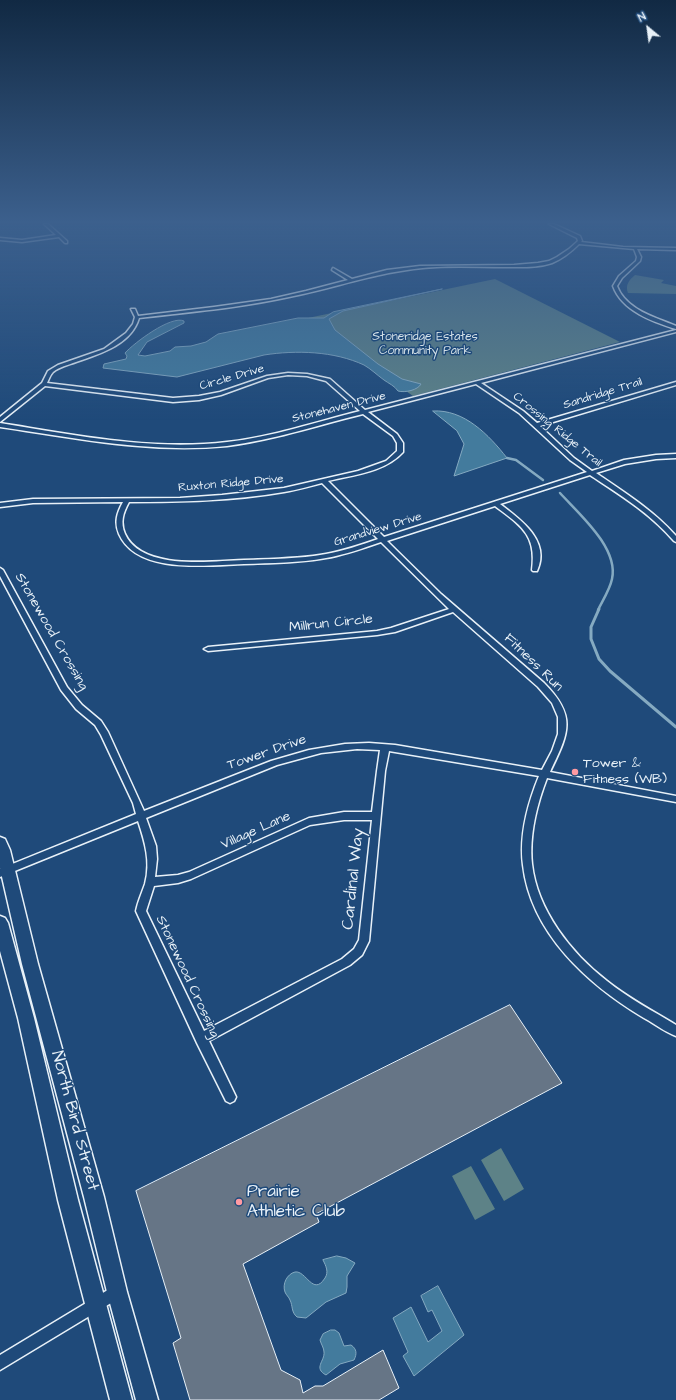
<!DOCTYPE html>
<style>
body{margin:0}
#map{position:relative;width:676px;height:1400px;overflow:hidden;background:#1f4a7a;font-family:"Architects Daughter",sans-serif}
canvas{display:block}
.north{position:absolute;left:628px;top:8px;width:40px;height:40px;-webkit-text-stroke:3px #1f4a7a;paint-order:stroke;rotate:331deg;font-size:11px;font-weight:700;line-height:16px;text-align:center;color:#e8f1f8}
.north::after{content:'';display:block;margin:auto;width:14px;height:18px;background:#e8f1f8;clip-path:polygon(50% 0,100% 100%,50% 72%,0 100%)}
</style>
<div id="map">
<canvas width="676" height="1400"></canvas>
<div class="north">N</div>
</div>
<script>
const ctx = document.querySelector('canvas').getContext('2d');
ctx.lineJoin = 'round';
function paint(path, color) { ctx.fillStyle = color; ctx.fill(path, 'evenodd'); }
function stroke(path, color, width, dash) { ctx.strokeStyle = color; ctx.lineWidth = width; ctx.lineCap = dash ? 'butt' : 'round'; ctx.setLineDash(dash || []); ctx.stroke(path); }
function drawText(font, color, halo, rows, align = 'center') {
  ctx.font = font + ' "Architects Daughter",sans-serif'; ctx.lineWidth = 3; ctx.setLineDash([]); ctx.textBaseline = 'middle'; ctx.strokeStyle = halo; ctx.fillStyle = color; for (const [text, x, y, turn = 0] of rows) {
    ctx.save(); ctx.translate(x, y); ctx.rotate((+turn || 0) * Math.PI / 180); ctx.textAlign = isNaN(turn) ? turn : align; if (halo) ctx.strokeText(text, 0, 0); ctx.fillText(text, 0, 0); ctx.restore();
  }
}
paint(new Path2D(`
 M635 275 664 280 661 283 676 286V294L628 293C625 285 629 280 635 275Z
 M495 279 620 342 413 396 332 338H212Z
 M501 1148 524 1189 504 1201 481 1160Z
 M471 1166 495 1209 475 1220 452 1176Z`), '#5d8287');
const water = new Path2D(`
 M442 289 343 311 329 319 335 330 378 364 402 379 421 384C418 390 405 393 398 391 395 386 388 383 384 380 377 375 371 369 364 365 334 351 296 350 264 355L177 377 103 368 104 364 126 359 127 356 125 353C134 343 171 315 184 321V323L147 342 138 355 145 356 170 351 175 347 191 346 206 342 218 334 298 318H324L333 312Z
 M433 411C464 409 489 435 507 458L454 476 464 444 457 431Z
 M337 1256 346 1258 355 1263 347 1276V1287L346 1293 326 1302 306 1318 297 1317C291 1312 293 1306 290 1300 289 1297 286 1295 285 1292 282 1284 287 1274 295 1272 306 1270 313 1297 325 1278 329 1272 326 1266 323 1260Z
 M438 1286 464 1335 414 1376 403 1356 408 1352 393 1318 411 1307 428 1342 442 1331 432 1310 428 1312 421 1296Z
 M331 1330H335L339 1333 344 1346 351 1345C357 1349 357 1354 354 1360L340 1364 326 1375C313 1368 325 1361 324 1352 324 1348 321 1344 320 1340L323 1334Z`);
paint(water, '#437b9d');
stroke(water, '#85aac1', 1);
stroke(new Path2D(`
 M507 458 516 460 543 480
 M560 493C579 514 619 548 612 579 610 589 603 600 598 610`), '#85aac1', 2.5);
stroke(new Path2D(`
 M599 609 591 627V639L599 659 610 671 676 727`), '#85aac1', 3);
const building = new Path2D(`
 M510 1005 562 1083 316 1214 319 1222 243 1264 281 1370 300 1380 303 1393 315 1386H323L383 1350 399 1388 379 1400H190L173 1343 181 1338 136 1191Z`);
paint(building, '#667586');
stroke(building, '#e8f1f8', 1);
const street = new Path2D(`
 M44 224H48L67 241V243H65L59 237 22 242 0 240V238L22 240 56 235Z
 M549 224H554L580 236 582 241 581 242 623 247 676 248V250L637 249 641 257 640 261 622 278 617 286C626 310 655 317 676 326V329C653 322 622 311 613 286L619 276 636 261 637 257 634 249 579 244C571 252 562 259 552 263 537 268 519 267 503 267 481 267 459 266 437 267 386 269 339 287 289 297 239 308 189 312 139 318 131 345 99 354 76 362 68 365 59 367 53 372 50 375 49 379 47 383L173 398 199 396 220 392 267 376 288 373 307 374 330 379 365 410 676 330V332L481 383 523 411 537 423 676 382V385L540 426 574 458 592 471 624 460 656 455 676 454V458L656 459 625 464 596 473C624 492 653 510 676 536V542L674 541C650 513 620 495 590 475L500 504C521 520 551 541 537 571H533L532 570C537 534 520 525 495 506L387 541 441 594 544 683C578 717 568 734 550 772L676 796V802L547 778C537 804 529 835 532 864 537 910 571 953 607 981 628 998 653 1011 676 1025V1036C665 1032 655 1024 644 1018 589 985 531 934 523 865 519 835 528 803 539 776L389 751 385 771 369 941 362 955 350 965 209 1041 236 1097 234 1101 230 1103 226 1101 197 1043 136 911C138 901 142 893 145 884 151 862 145 842 138 821L0 877V869L136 814 133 803 101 735 95 725 76 709 61 690 0 576V568L3 570 67 687 82 705 101 721 108 732 144 811 271 761 309 750 345 744 369 743 395 745 542 770 552 751 558 734V717L552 703 538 687 453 612 395 632 377 635 208 651 204 649 208 647 377 631 391 628 449 609 381 542C364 548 344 555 326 558 299 563 272 563 244 564 208 565 137 575 119 534 114 522 117 513 123 502L33 503 0 507V503L33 499 180 498 222 495 284 488 358 471 386 461 397 451V443L393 436 363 414C318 425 273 440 227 446 151 454 75 438 0 427V423C75 435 151 451 227 442 272 437 316 422 360 411L326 381 307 376 288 375 268 378 221 395 199 400 173 402 45 386 0 422V417L42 383 48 371 58 365 104 349 126 333 133 324 135 317 131 309H135L138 316 214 307 271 299 306 291 348 280 332 270 333 268 352 279 387 270 420 266 514 265 538 263 549 261 557 257 569 249 578 241 577 238ZM476 384 519 413 570 460 587 472 384 537 328 481C353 475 385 472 403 452V443L397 434 368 412ZM322 483 378 539C361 545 343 551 326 554 298 559 271 559 244 560 211 561 142 571 125 534 120 522 123 513 129 502 180 502 233 501 284 492 297 490 310 486 322 483ZM357 749 380 750 377 771 372 812H344L309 818 189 872 178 875 155 877 157 859 156 846 146 818 277 765 321 753ZM344 820H372L359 940 354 949 342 959 204 1031 146 911 154 886 178 883 191 879 310 825Z
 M116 1285 121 1287 123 1292 121 1297 0 1370V1355Z`);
const secondary = new Path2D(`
 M0 837 5 839 10 850 38 964 104 1197 127 1292 158 1400H136L107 1292 84 1197 22 964 0 868Z
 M0 916 5 918 8 923 34 1018 78 1200 132 1400H110L58 1200 18 1018 0 951Z`);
stroke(street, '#e8f1f8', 3);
stroke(secondary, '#e8f1f8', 3);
paint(street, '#1f4a7a');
paint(secondary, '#1f4a7a');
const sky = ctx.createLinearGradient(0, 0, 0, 420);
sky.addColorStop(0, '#112943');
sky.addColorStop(0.53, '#3c608d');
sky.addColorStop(1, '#3c608d00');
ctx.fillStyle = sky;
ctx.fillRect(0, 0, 676, 420);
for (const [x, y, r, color] of [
 [575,772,4,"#ff9aa2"],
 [239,1202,4,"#ff9aa2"]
]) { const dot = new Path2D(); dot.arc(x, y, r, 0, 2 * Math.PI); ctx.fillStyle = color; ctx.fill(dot); stroke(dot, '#1f4a7a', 1.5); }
drawText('12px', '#d3e0e7', '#1f4a7a', [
 ["Stoneridge Estates",425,337],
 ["Community Park",425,351]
]);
drawText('12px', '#e8f1f8', '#1f4a7a', [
 ["Circle Drive",232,378,-16],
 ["Sandridge Trail",603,394,-17],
 ["Stonehaven Drive",339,408,-14],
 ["Crossing Ridge Trail",557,430,39],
 ["Ruxton Ridge Drive",231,484,-5],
 ["Grandview Drive",378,530,-17]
]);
drawText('14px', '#e8f1f8', '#1f4a7a', [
 ["Millrun Circle",331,624,-6],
 ["Stonewood Crossing",51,632,60],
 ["Fitness Run",533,663,44],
 ["Tower Drive",267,753,-19],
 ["Village Lane",256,831,-24],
 ["Stonewood Crossing",187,977,65]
]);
drawText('14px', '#e8f1f8', '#1f4a7a', [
 ["Tower &",583,764],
 ["Fitness (WB)",583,780]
], 'left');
drawText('17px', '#e8f1f8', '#1f4a7a', [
 ["Cardinal Way",354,879,-84],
 ["North Bird Street",74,1121,75]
]);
drawText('17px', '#e8f1f8', '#1f4a7a', [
 ["Prairie",247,1192],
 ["Athletic Club",247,1212]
], 'left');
</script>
